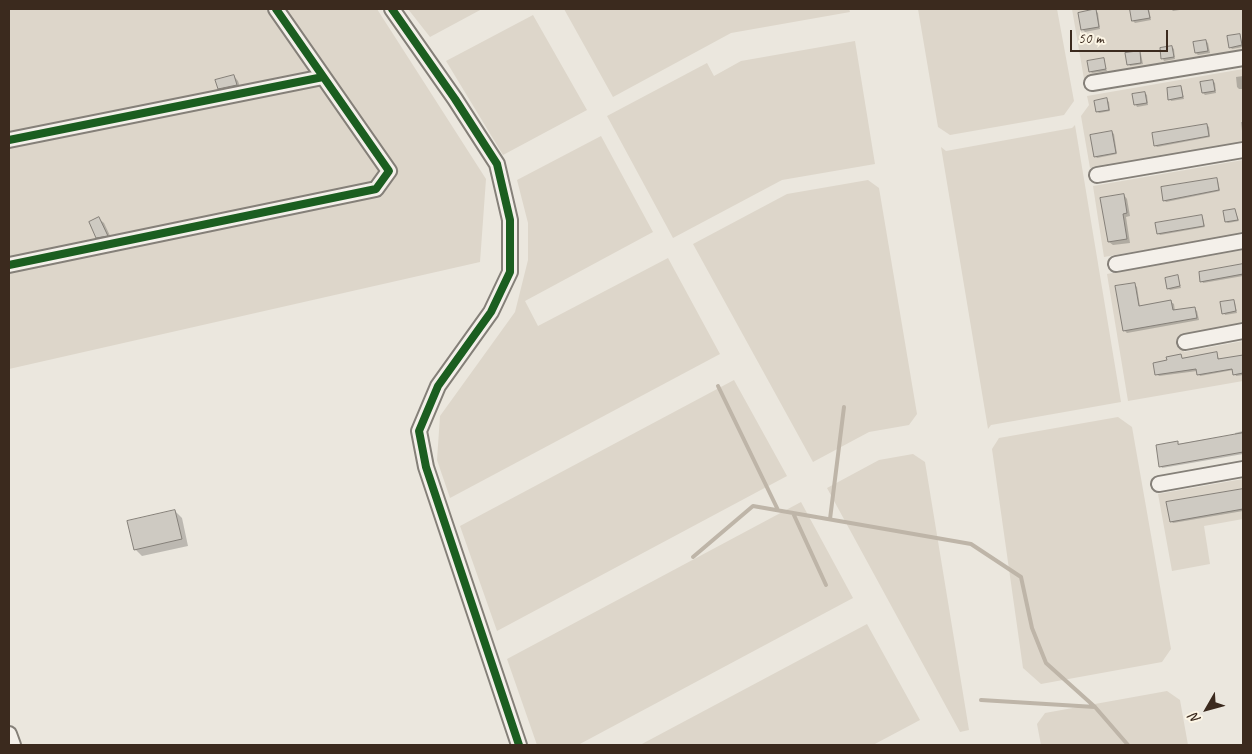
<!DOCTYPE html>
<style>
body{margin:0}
#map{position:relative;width:1252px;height:754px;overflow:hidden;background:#ebe7de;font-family:Caveat,sans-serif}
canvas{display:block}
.frame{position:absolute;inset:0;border:10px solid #3b2a1e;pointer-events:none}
.north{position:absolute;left:1182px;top:684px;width:50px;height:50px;-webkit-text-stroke:4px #fcf5e5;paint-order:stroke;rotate:232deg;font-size:14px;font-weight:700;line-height:20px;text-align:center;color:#3b2a1e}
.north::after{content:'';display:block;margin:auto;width:18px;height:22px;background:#3b2a1e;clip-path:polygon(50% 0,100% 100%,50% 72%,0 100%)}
.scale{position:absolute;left:1070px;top:30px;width:98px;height:22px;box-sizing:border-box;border:2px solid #3b2a1e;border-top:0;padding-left:6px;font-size:15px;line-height:18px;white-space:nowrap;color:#3b2a1e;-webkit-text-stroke:4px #fcf5e5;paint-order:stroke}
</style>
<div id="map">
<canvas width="1252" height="754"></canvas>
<div class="frame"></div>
<div class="north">N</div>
<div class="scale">50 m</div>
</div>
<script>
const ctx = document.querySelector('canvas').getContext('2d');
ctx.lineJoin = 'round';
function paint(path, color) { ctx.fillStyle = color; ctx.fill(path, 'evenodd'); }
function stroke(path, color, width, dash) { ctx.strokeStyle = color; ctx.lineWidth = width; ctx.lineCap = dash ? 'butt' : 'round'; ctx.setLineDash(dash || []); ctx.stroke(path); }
paint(new Path2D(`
 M9 9H377L486 179 480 262 9 369Z
 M408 9H482L430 37Z
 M564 9H849L850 12 731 33 613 97Z
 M918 9H1057L1074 101 1064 115 950 135 938 127Z
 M1072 9H1243V51L1084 79Z
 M533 15 587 110 503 155 446 61Z
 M855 41 875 164 782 180 673 238 607 116 707 63 714 76 741 61Z
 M1243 69V142L1090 168 1081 116 1089 105 1087 96Z
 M1075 125 1121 402 991 425 988 429 941 147 946 151 1072 128Z
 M601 136 653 232 525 301 538 326 668 258 720 354 450 498 437 460 440 416 515 312 528 260V223L517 180Z
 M1243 160V233L1104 257 1093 186Z
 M868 180 879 188 917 414 909 425 869 432 813 462 693 244 787 194Z
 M1243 250V323L1181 335 1184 352 1243 341V381L1128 401 1107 274Z
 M734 380 787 476 497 631 460 526Z
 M1118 417 1132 427 1171 649 1162 662 1041 684 1023 668 992 449 999 438Z
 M913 454 925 462 969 730 960 732 827 488 879 460Z
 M1243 479V519L1204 526 1210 564 1172 571 1158 494Z
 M801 502 853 598 578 745H537L507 659Z
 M867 624 920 720 873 745H640Z
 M1167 691 1180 700 1188 745H1041L1037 724 1045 713Z`), '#ddd6ca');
paint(new Path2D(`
 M1131 9H1149L1151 20 1135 23 1133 21Z
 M1171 9H1186L1173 11Z
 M1096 11 1098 13 1100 29 1085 32 1083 30Z
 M1240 36 1243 47 1232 49 1230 47Z
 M1206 41 1208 43 1210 53 1198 55 1196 53 1195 43Z
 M1172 47 1174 49 1175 59 1164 61 1163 59Z
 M1139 52 1141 54 1143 64 1130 66 1129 64Z
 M1103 60 1107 71 1092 73 1090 71Z
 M234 76 238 81 241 90 224 93 219 88Z
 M1243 76V89H1239L1237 87 1236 77Z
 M1213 81 1215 83 1216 93 1205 95 1203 93Z
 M1180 87 1182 89 1184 99 1171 101 1170 99Z
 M1145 93 1147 95 1148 105 1137 107 1136 105 1134 95Z
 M1107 100 1109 102 1110 111 1099 113 1097 111Z
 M1241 122H1243V132L1242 131Z
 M1207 125 1209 127 1210 137 1157 147 1155 145Z
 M1112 132 1114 134 1117 154 1097 158 1095 156Z
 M1216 179 1218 181 1220 191 1166 202 1164 200Z
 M1124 195 1127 199 1130 216 1126 217 1130 243 1113 245 1109 242Z
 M1235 210 1239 221 1228 223 1226 222Z
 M1201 216 1203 218 1205 227 1160 235 1158 233Z
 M99 219 104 223 112 240 102 242 97 237Z
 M1243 265V276L1203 283 1202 281 1200 273Z
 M1178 277 1181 288 1170 290 1168 288Z
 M1134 284 1137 287 1140 307 1171 302 1174 304 1175 311 1194 308 1197 311 1199 320 1127 333 1124 330Z
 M1233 301 1235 303 1237 313 1225 315 1224 313Z
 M1217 353 1219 360 1243 356V375L1236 376 1233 370 1200 376 1197 371 1159 376 1157 374 1168 361 1181 356 1183 359Z
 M1243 431V454L1162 468 1161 466 1177 443 1180 445 1235 435V433Z
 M1243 490V511L1173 523 1171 521 1168 503Z
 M175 511 182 518 188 546 142 556 135 549Z`), '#0003');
stroke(new Path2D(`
 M718 386 778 510
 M793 513 826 585
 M830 519 844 407
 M693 557 753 506 971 544 1021 577 1032 628 1046 663 1095 707 1128 745
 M981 700 1095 707`), '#beb5a8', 4);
const building = new Path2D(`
 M1096 9 1099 27 1081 30 1078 13Z
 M1130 9H1148L1150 18 1132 21Z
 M1240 34 1242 45 1229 48 1227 36Z
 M1206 40 1208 51 1195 53 1193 42Z
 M1172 46 1174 57 1161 59 1160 48Z
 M1140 51 1141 63 1127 65 1125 53Z
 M1104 58 1106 69 1089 72 1087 61Z
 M234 75 237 85 218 89 215 80Z
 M1213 80 1215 91 1202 93 1200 82Z
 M1181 86 1183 97 1168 100 1167 88Z
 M1145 92 1147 103 1134 105 1132 94Z
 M1107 98 1109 110 1096 112 1094 101Z
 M1207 124 1209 136 1154 146 1152 133Z
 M1112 131 1116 153 1094 157 1090 135Z
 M1217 178 1219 190 1163 201 1161 187Z
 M1124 194 1127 213 1123 214 1127 239 1108 242 1100 198Z
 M1235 209 1238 220 1225 222 1223 211Z
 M1202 215 1204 226 1157 234 1155 223Z
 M99 217 108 236 96 238 89 222Z
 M1243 264V274L1200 282 1199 272Z
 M1178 275 1180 286 1167 289 1165 278Z
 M1135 283 1139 306 1171 300 1173 310 1195 307 1197 318 1123 331 1115 286Z
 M1234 300 1236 311 1222 314 1220 302Z
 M1217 352 1218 359 1243 355V373L1233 375 1232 369 1197 375 1196 369 1155 375 1153 363 1167 360 1166 357 1181 354 1182 358Z
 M1243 433V452L1159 467 1156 445 1178 441V444Z
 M1243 489V509L1170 522 1166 502Z
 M175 510 182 539 134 550 127 521Z`);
paint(building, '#cecac2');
stroke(building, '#858079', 1);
const minor = new Path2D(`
 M392 9 455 99 497 164 510 220V272L491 312 438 386 419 431 426 467 519 745
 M1092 83 1243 58
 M9 140 323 77
 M1097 175 1243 150
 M1116 264 1243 241
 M9 265 376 189 389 171 276 9
 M1185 342 1243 331
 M1159 484 1243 469
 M9 734 13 745`);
stroke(minor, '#858079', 18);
stroke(minor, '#f4f0ea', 14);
stroke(new Path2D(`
 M392 9 455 99 497 164 510 220V272L491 312 438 386 419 431 426 467 519 745
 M9 140 323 77
 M9 265 376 189 389 171 276 9`), '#1b5e20', 8);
</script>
